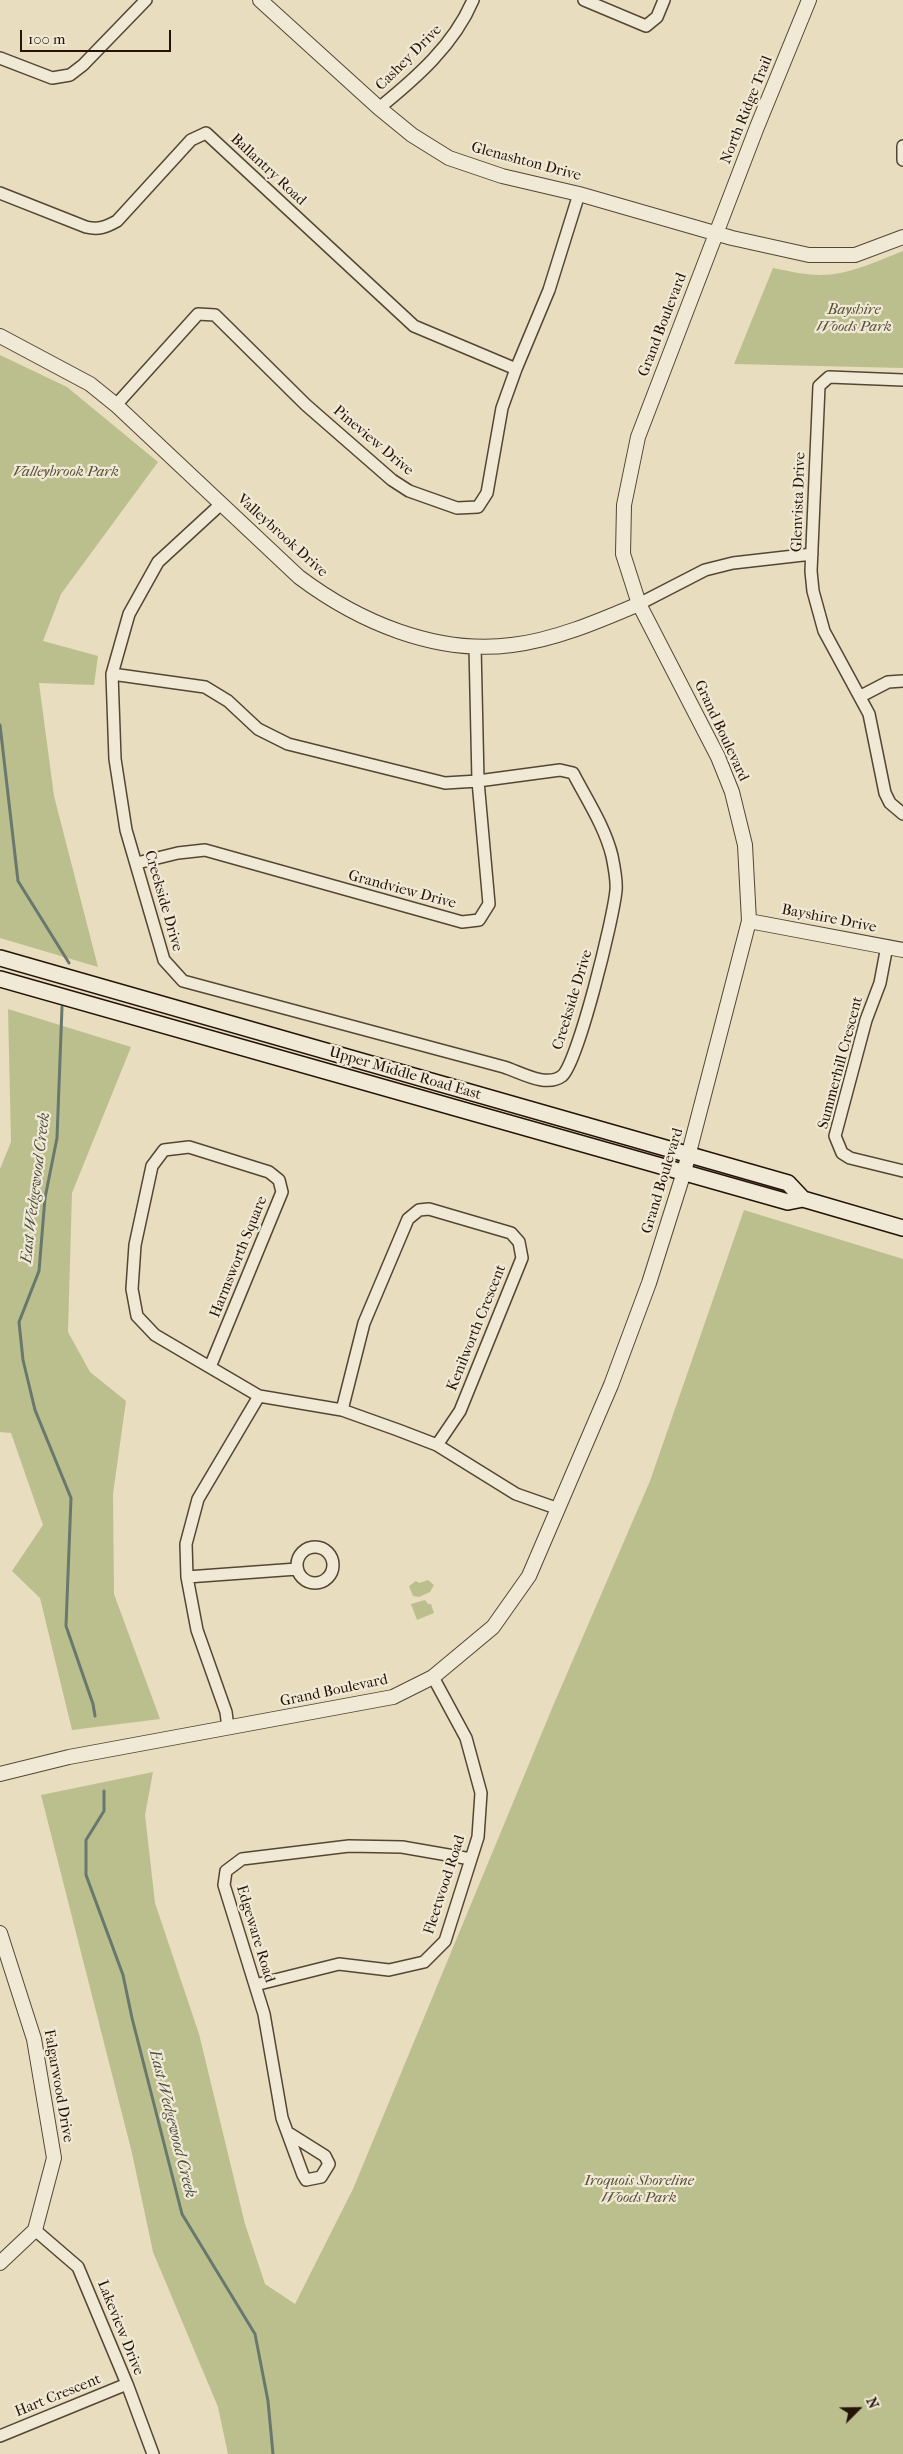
<!DOCTYPE html>
<style>
body{margin:0}
#map{position:relative;width:903px;height:2454px;overflow:hidden;background:#e8ddbe;font-family:"IM FELL French Canon",serif}
canvas{display:block}
.north{position:absolute;left:833px;top:2384px;width:50px;height:50px;-webkit-text-stroke:4px #f0e9d5;paint-order:stroke;rotate:67deg;font-size:14px;font-weight:700;line-height:20px;text-align:center;color:#241306}
.north::after{content:'';display:block;margin:auto;width:18px;height:22px;background:#241306;clip-path:polygon(50% 0,100% 100%,50% 72%,0 100%)}
.scale{position:absolute;left:20px;top:30px;width:151px;height:22px;box-sizing:border-box;border:2px solid #241306;border-top:0;padding-left:6px;font-size:15px;line-height:18px;white-space:nowrap;color:#241306;-webkit-text-stroke:4px #f0e9d5;paint-order:stroke}
</style>
<div id="map">
<canvas width="903" height="2454"></canvas>
<div class="north">N</div>
<div class="scale">100 m</div>
</div>
<script>
const ctx = document.querySelector('canvas').getContext('2d');
ctx.lineJoin = 'round';
function paint(path, color) { ctx.fillStyle = color; ctx.fill(path, 'evenodd'); }
function stroke(path, color, width, dash) { ctx.strokeStyle = color; ctx.lineWidth = width; ctx.lineCap = dash ? 'butt' : 'round'; ctx.setLineDash(dash || []); ctx.stroke(path); }
function drawText(font, color, halo, rows, align = 'center') {
  ctx.font = font + ' "IM FELL French Canon",serif'; ctx.lineWidth = 4.5; ctx.setLineDash([]); ctx.textBaseline = 'middle'; ctx.strokeStyle = halo; ctx.fillStyle = color; for (const [text, x, y, turn = 0] of rows) {
    ctx.save(); ctx.translate(x, y); ctx.rotate((+turn || 0) * Math.PI / 180); ctx.textAlign = isNaN(turn) ? turn : align; if (halo) ctx.strokeText(text, 0, 0); ctx.fillText(text, 0, 0); ctx.restore();
  }
}
paint(new Path2D(`
 M903 251V368L734 364 773 268C789 271 804 275 820 275 849 275 877 261 903 251Z
 M0 355 67 387 158 462 61 594 43 641 98 656 94 685 39 683 54 796 98 967 0 938Z
 M8 1009 131 1047 72 1193 68 1332 90 1372 126 1401 113 1494 114 1594 160 1719 72 1730 40 1598 12 1571 43 1525 11 1433 0 1432V1169L11 1142Z
 M744 1210 903 1259V2454H228L218 2407 153 2252 132 2153 41 1795 153 1772 145 1815 155 1903 199 2034 245 2224 265 2284 295 2304 353 2189 553 1706 650 1481Z
 M428 1580 434 1585 430 1592 419 1597 413 1596 409 1586 416 1581 419 1583Z
 M425 1600 428 1604H431L434 1613 417 1620 411 1604Z`), '#bbbf8e');
stroke(new Path2D(`
 M0 725 18 881 69 963
 M62 1007 57 1138 45 1198 39 1271 19 1322 23 1360 35 1410 71 1498 66 1626 93 1704 95 1716
 M104 1791V1811L86 1840V1875L123 1975 132 2018 182 2214 255 2334 268 2401 273 2454`), '#69786c', 3);
const minor = new Path2D(`
 M584 0 646 26 657 17 664 0
 M0 58 52 78 70 75 83 65 146 0
 M379 108C416 78 454 45 473 0
 M903 146V160
 M0 193 86 227C99 230 106 227 117 221L191 140 206 133 414 326 516 369
 M903 380 829 377 819 386 811 571 813 591 824 631 869 714 885 793 890 803 903 814
 M116 405 198 314 215 315 306 405 392 480 409 491 457 508 478 507 487 493 502 408 516 369 549 290 579 194
 M639 604 705 570 733 563 812 554
 M112 674 205 687 228 701 258 729 288 744 445 783 478 781 560 770 573 773C587 800 605 827 612 856 614 866 617 880 616 890 614 916 578 1063 562 1076 546 1088 520 1072 504 1067L183 981 164 960 126 830 115 759 112 674 129 614 158 562 221 504
 M861 696 888 682 903 681
 M137 863 178 853 205 850 462 922 479 920 489 904 478 781 475 646
 M887 946 880 983 866 1020 835 1136 842 1153 850 1158 903 1171
 M210 1367 282 1192 279 1180 269 1172 189 1147 164 1150 152 1166 135 1245 132 1289 137 1316 155 1335 259 1396 342 1410 398 1430 437 1445 516 1494 556 1508
 M342 1410 364 1323 408 1219 419 1210 429 1209 511 1233 519 1242 522 1258 460 1411 437 1445
 M297 1565a18 18 0 1 1 36 0a18 18 0 1 1-36 0Z
 M187 1577 297 1569
 M228 1728 226 1712 197 1630 187 1577 186 1544 198 1499 259 1396
 M255 1985 339 1964 389 1970 424 1962 445 1941 478 1837 481 1793 466 1738 433 1677
 M290 2134 325 2156 329 2164 321 2177 306 2180 303 2175 282 2118 264 2014 224 1885 226 1871 242 1859 349 1846 402 1847 471 1859
 M35 2230 78 2267 127 2384 153 2454
 M0 2436 127 2384`);
const tertiary = new Path2D(`
 M260 0 379 108 412 135 449 158 502 176 579 194 732 238 809 255H855L903 237
 M0 336 90 384 116 405 299 577C359 622 436 655 512 645 555 640 599 621 639 604
 M749 921 903 950
 M0 1774 69 1757 393 1697 433 1677 493 1627 529 1576 611 1385 649 1283 684 1172 749 921 745 845 732 792 718 757 639 604 623 554 624 505 638 437 757 127 809 0
 M0 1933 34 2039 54 2158 35 2230 0 2263`);
const secondary = new Path2D(`
 M0 958 788 1183 803 1199
 M0 979 788 1202 803 1199 903 1228`);
stroke(minor, '#554634', 14);
stroke(tertiary, '#554634', 16);
stroke(secondary, '#241306', 18);
stroke(minor, '#f0e9d5', 11);
stroke(tertiary, '#f0e9d5', 14);
stroke(secondary, '#f0e9d5', 15);
drawText('15px', '#241306', '#f0e9d5', [
 ["Cashey Drive",409,58,-45],
 ["North Ridge Trail",747,110,-68],
 ["Glenashton Drive",526,162,15],
 ["Ballantry Road",268,170,43],
 ["Grand Boulevard",663,325,-69],
 ["Pineview Drive",373,441,40],
 ["Glenvista Drive",799,502,-88],
 ["Valleybrook Drive",282,536,42],
 ["Grand Boulevard",721,731,65],
 ["Grandview Drive",402,890,15],
 ["Creekside Drive",163,901,74],
 ["Bayshire Drive",829,919,11],
 ["Creekside Drive",573,1000,-73],
 ["Summerhill Crescent",841,1063,-75],
 ["Upper Middle Road East",405,1074,16],
 ["Grand Boulevard",663,1181,-73],
 ["Harmsworth Square",239,1257,-68],
 ["Kenilworth Crescent",477,1328,-68],
 ["Grand Boulevard",334,1691,-12],
 ["Fleetwood Road",445,1885,-72],
 ["Edgeware Road",255,1934,73],
 ["Falgarwood Drive",58,2086,80],
 ["Lakeview Drive",120,2328,68],
 ["Hart Crescent",58,2396,-22]
]);
drawText('italic 15px', '#594f36', '#f0e9d5', [
 ["Bayshire",854,310],
 ["Woods Park",854,327],
 ["Valleybrook Park",66,472],
 ["Iroquois Shoreline",639,2181],
 ["Woods Park",639,2198]
]);
drawText('italic 16px', '#4c4e42', '#f0e9d5', [
 ["East Wedgewood Creek",36,1188,-83],
 ["East Wedgewood Creek",172,2124,76]
]);
</script>
